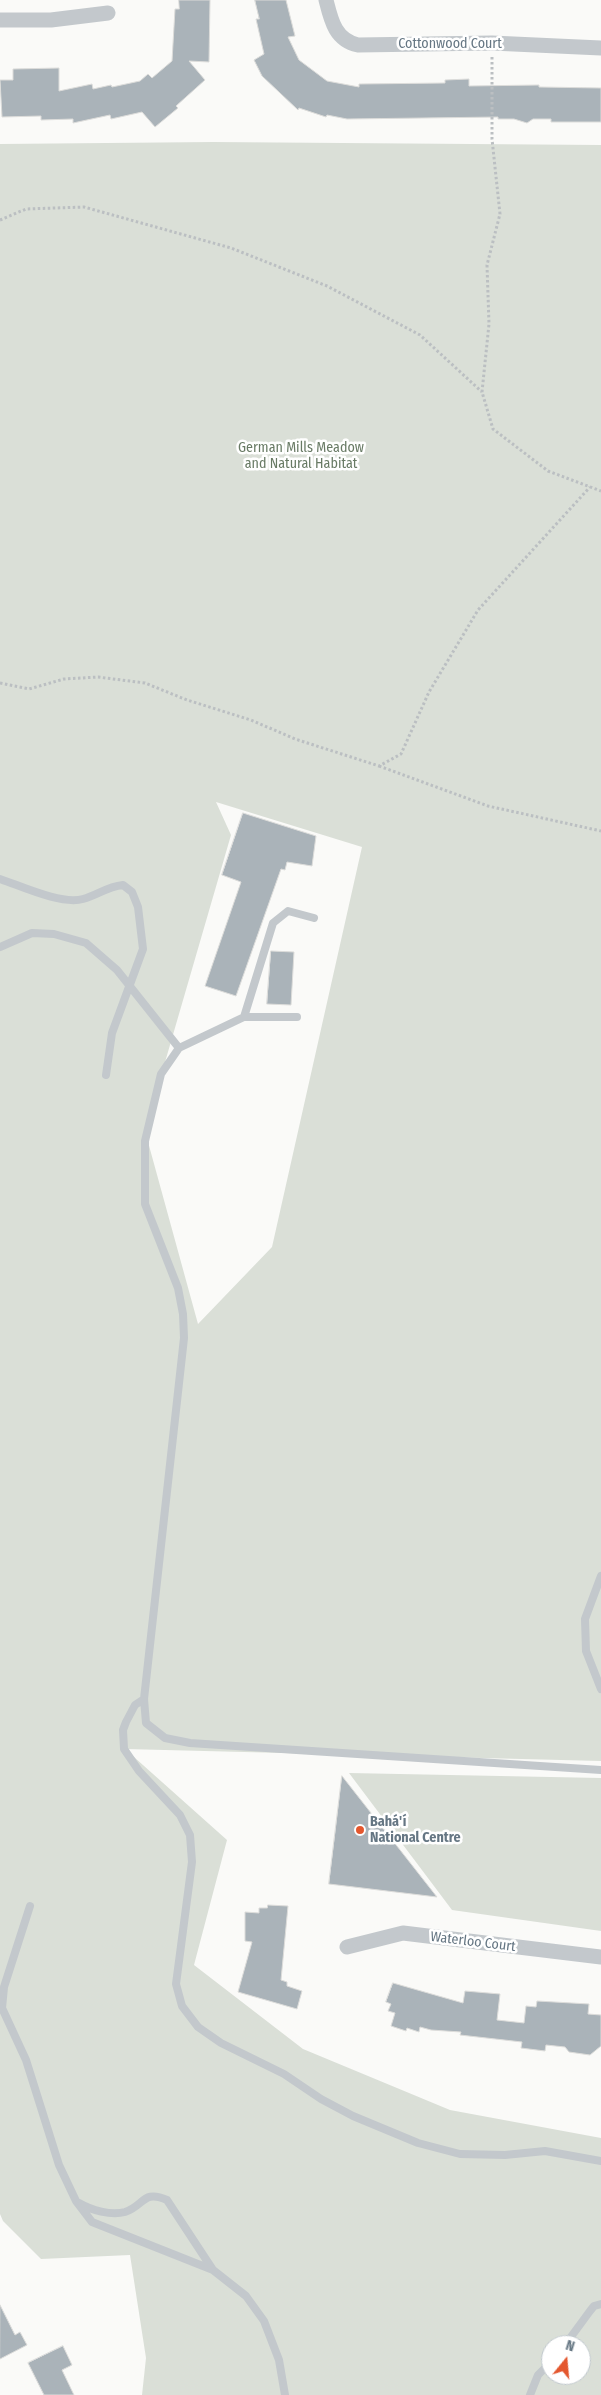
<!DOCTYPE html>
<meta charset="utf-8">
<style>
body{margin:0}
#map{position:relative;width:601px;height:2395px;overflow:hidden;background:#fafaf8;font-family:"Fira Sans Condensed",sans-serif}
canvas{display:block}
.north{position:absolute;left:541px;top:2335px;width:50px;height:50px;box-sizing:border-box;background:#fff;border:1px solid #c1c8cd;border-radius:50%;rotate:17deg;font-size:14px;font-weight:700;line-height:20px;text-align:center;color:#657683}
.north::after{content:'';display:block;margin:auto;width:18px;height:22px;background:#e4572e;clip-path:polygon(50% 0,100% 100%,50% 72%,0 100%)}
</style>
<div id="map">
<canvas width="601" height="2395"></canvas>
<div class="north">N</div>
</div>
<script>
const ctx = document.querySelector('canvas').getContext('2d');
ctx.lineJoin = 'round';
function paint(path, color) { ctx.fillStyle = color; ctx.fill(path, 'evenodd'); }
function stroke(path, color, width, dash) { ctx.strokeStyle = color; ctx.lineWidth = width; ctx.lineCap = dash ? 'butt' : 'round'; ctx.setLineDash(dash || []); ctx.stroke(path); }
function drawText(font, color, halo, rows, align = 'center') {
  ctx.font = font + ' "Fira Sans Condensed",sans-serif'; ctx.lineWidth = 5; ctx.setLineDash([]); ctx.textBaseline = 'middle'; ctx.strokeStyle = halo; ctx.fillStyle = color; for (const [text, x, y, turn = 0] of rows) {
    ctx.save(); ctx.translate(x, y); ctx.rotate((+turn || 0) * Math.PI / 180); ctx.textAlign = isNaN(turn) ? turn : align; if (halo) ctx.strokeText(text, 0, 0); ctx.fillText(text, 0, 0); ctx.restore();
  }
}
paint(new Path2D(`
 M213 142 601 145V1761L125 1749 227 1840 194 1965 303 2049 450 2110 601 2138V2395H142L146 2358 130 2255 41 2259 3 2221 0 2214V144ZM216 802 362 847 272 1247 198 1324 145 1131 231 835ZM551 2345H581V2375H551Z
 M349 1773 601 1778V1931L452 1910Z`), '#dadfd7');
const building = new Path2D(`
 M179 0H210L209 62 189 61 205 80 176 106 178 108 155 127 142 112 111 119 110 115 73 123V119L41 120V116L2 117 0 80H13V69L59 68V91L92 84 93 89 111 85 112 87 140 81 148 74 152 78 172 61 175 9H179Z
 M255 0H286L295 36 288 37 299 60 327 81 359 87V84L445 83V80L469 79V86L539 85V87L601 88V122H551V119H533L527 123 514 119H498V117L347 119 327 115 326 117 299 108 298 110 262 76 254 60 264 54 256 19H259Z
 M243 813 316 836 312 866 287 862 285 870 281 869 236 996 205 986 241 882 222 875Z
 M271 951 294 952 291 1005 267 1004Z
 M342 1776 437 1897 329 1884Z
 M268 1905 288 1906 281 1980 287 1982V1986L302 1991 297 2009 238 1992 252 1942 245 1941V1912L259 1913V1908H267Z
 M393 1983 463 2003 465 1991 500 1994 497 2020 524 2023 526 2006 536 2007 537 2001 589 2004 588 2014 601 2015V2046L590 2055 569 2052 565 2047 546 2045 545 2051 521 2048 522 2042 460 2035 461 2032 431 2030 420 2027 419 2032 407 2028 406 2031 391 2026 395 2013 388 2011 391 2004 386 2002Z
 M0 2305 15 2335 20 2332 27 2345 0 2359Z
 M63 2346 72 2365 62 2370 74 2395H44L28 2363Z`);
paint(building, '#aab3b9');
stroke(building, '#dcdcda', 1);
stroke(new Path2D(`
 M492 57V139L500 214 487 265 489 324 482 392 493 429 548 471 601 491
 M0 220 26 209 84 207 231 248 327 286 420 335 482 392
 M0 683 29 689 64 679 98 677 145 683 187 700 251 720 295 739 379 766 401 754 429 692 478 610 590 487
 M379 766 488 806 601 831`), '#bbbfc2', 3, [2.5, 2.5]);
stroke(new Path2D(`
 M0 879C21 886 61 905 83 899 98 895 106 887 123 885L132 892 138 907 143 949 112 1033 106 1075
 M0 947 32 933 54 934 86 943 117 970 179 1048 161 1074 145 1141V1204L178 1288 183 1314 184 1338 144 1699 146 1723 165 1738 190 1743 601 1770
 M244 1017H297
 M179 1048 244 1017 273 923 288 911 314 918
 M601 1576 585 1619 586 1651 601 1689
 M144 1699 135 1705 126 1722 123 1730 124 1749 139 1771 180 1815 190 1835 192 1862 176 1984 182 2006 198 2027 221 2043 284 2074 321 2099 353 2116 418 2143 460 2154 505 2155 545 2151 601 2161
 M30 1906 4 1987 2 2008 26 2060 59 2165 76 2201 92 2222 213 2270
 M79 2203C91 2210 111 2216 125 2212 144 2206 143 2189 167 2200L213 2270 246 2296 264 2321 279 2360 285 2395
 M565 2345 590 2311 594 2306 601 2304
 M530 2395 538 2375 551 2362`), '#c3c8cc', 8);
stroke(new Path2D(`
 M326 0C331 20 335 40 358 45L492 43 601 48
 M0 20H51L108 13
 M347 1947 403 1933 601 1957`), '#c3c8cc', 15);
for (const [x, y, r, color] of [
 [360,1830,5,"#e4572e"]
]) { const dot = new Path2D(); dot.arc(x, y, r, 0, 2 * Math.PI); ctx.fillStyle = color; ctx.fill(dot); stroke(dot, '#fff', 2); }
drawText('14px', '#657683', '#fff', [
 ["Cottonwood Court",450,44],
 ["Waterloo Court",473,1942,7]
]);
drawText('14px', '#687a64', '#fff', [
 ["German Mills Meadow",301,448],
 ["and Natural Habitat",301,464]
]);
drawText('bold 14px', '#657683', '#fff', [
 ["Bahá'í",370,1822],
 ["National Centre",370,1838]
], 'left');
</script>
